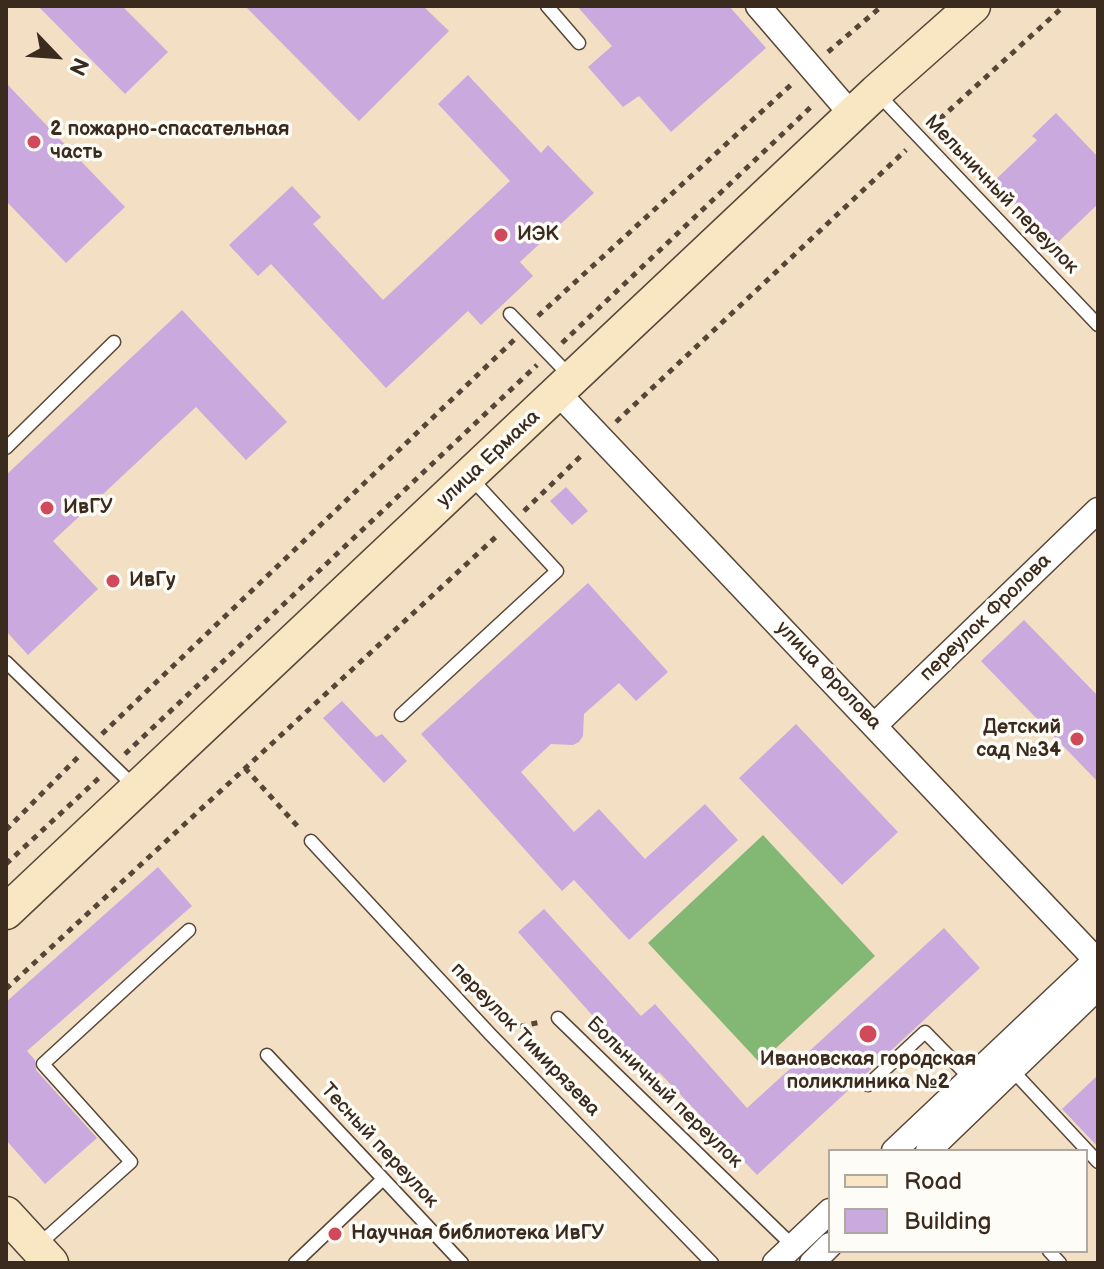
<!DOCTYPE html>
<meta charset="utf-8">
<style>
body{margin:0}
#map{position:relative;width:1104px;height:1269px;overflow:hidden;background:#f3e0c4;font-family:"Balsamiq Sans",sans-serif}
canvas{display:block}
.frame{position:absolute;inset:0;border:8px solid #3b2a1e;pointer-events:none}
.legend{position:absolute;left:828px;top:1149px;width:260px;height:104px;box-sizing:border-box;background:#fdfcf7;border:2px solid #afa8a0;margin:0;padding:10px 14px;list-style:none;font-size:24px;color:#3b2a1e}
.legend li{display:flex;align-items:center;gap:16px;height:40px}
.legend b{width:40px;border:2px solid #afa8a0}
.north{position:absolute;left:16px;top:16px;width:80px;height:80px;-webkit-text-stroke:6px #fdfcf7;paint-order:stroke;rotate:115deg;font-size:22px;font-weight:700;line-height:32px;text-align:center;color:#3b2a1e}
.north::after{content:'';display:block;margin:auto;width:28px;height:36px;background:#3b2a1e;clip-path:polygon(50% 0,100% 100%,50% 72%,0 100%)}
</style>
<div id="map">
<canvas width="1104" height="1269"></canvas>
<div class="frame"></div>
<ul class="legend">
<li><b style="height:10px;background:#f9e7c3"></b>Road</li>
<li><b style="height:22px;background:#caa9df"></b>Building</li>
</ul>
<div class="north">N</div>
</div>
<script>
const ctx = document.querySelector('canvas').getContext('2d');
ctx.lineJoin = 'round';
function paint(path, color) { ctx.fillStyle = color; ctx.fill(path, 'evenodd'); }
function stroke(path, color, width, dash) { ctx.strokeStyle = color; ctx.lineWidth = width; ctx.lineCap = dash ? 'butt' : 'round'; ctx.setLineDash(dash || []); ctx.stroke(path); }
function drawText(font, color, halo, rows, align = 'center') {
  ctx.font = font + ' "Balsamiq Sans",sans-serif'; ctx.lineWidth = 7; ctx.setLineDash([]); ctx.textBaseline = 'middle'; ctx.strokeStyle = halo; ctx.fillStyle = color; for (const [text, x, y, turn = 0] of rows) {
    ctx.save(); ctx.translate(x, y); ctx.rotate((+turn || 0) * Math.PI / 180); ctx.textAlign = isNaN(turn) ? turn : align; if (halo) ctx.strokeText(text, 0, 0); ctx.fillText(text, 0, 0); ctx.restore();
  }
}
paint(new Path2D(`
 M763 835 875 956 760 1063 648 943Z`), '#82b874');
paint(new Path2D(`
 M38 6H122L168 52 125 94Z
 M245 6H423L449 31 359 121Z
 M577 6H729L766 48 671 132 639 96 623 107 588 67 612 46Z
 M468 75 541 153 548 145 594 193 520 262 533 276 481 325 468 311 386 388 271 264 258 276 229 245 292 186 321 217 313 224 383 300 510 181 438 104Z
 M6 83 125 207 66 263 6 201Z
 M1056 113 1098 157V204L1054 246 993 182 1037 140 1032 136Z
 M182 310 287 422 246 460 196 407 53 541 98 589 28 655 6 631V475Z
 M566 487 588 511 572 525 550 501Z
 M588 583 668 672 636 701 619 683 584 714 583 736 579 742 573 745 551 744 521 772 574 832 599 809 645 859 705 804 738 840 629 940 574 880 562 891 421 734Z
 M1024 620 1098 696V782L981 661Z
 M342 701 376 737 382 734 407 761 384 783 323 718Z
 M796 724 898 832 842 885 739 778Z
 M158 867 192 906 27 1051 35 1060 36 1070 97 1138 45 1184 6 1140V1002Z
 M544 909 641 1016 655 1004 747 1108 944 928 980 968 757 1175 659 1072 650 1080 518 932Z
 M1098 1075V1147L1062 1109Z`), '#caa9df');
const service = new Path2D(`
 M547 6 579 43
 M878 94 1098 325
 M510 314 572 378
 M6 448 114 342
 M6 662 135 787
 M401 715 557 571 470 477
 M311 841 490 1034 712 1263
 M558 1018 793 1246
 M267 1055 462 1263
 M1013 1071 1098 1162
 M868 1085 925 1032 971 1079
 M36 1247 131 1162 43 1064 189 930
 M1049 1251 1060 1263
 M295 1263 382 1180`);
const minor = new Path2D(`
 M758 6 852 115
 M559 394 1098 962
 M875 725 1098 510
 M894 1151 1098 958
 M928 1151 1098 987
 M775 1263 830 1211
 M812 1263 830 1245`);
const secondary = new Path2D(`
 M6 912 876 92 973 6
 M6 1214 51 1263`);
stroke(service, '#574537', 15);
stroke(minor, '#574537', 27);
stroke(secondary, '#574537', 37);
stroke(new Path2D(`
 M828 52 882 6
 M931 127 1064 6
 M538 316 793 83
 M562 343 813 105
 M616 422 906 150
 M524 511 583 454
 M102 734 514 340
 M125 754 537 365
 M245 768 300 829
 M6 830 80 755
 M6 864 100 777
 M6 989 499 534
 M508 1029 541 1022`), '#574537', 5, [6, 6]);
stroke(service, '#fff', 12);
stroke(minor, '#fff', 24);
stroke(secondary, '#f9e7c3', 34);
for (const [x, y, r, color] of [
 [34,142,8,"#d1495b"],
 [501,235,8,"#d1495b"],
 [47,508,8,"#d1495b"],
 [113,581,8,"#d1495b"],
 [1077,739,8,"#d1495b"],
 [868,1034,10,"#d1495b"],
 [335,1234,8,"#d1495b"]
]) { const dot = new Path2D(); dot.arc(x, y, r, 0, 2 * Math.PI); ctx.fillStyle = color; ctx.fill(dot); stroke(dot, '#fdfcf7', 3); }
drawText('bold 20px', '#3b2a1e', '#fdfcf7', [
 ["2 пожарно-спасательная",50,130],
 ["часть",50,153],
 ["ИЭК",517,235],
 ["ИвГУ",63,508],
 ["ИвГу",129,581],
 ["Детский",1061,728,"right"],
 ["сад №34",1061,751,"right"],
 ["Ивановская городская",868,1060,"center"],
 ["поликлиника №2",868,1083,"center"],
 ["Научная библиотека ИвГУ",351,1234]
], 'left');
drawText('20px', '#3b2a1e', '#fdfcf7', [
 ["Мельничный переулок",1001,195,46],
 ["улица Ермака",489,459,-43],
 ["переулок Фролова",986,618,-44],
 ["улица Фролова",828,676,46],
 ["переулок Тимирязева",525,1040,46],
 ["Больничный переулок",664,1093,44],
 ["Тесный переулок",379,1146,47]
]);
</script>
